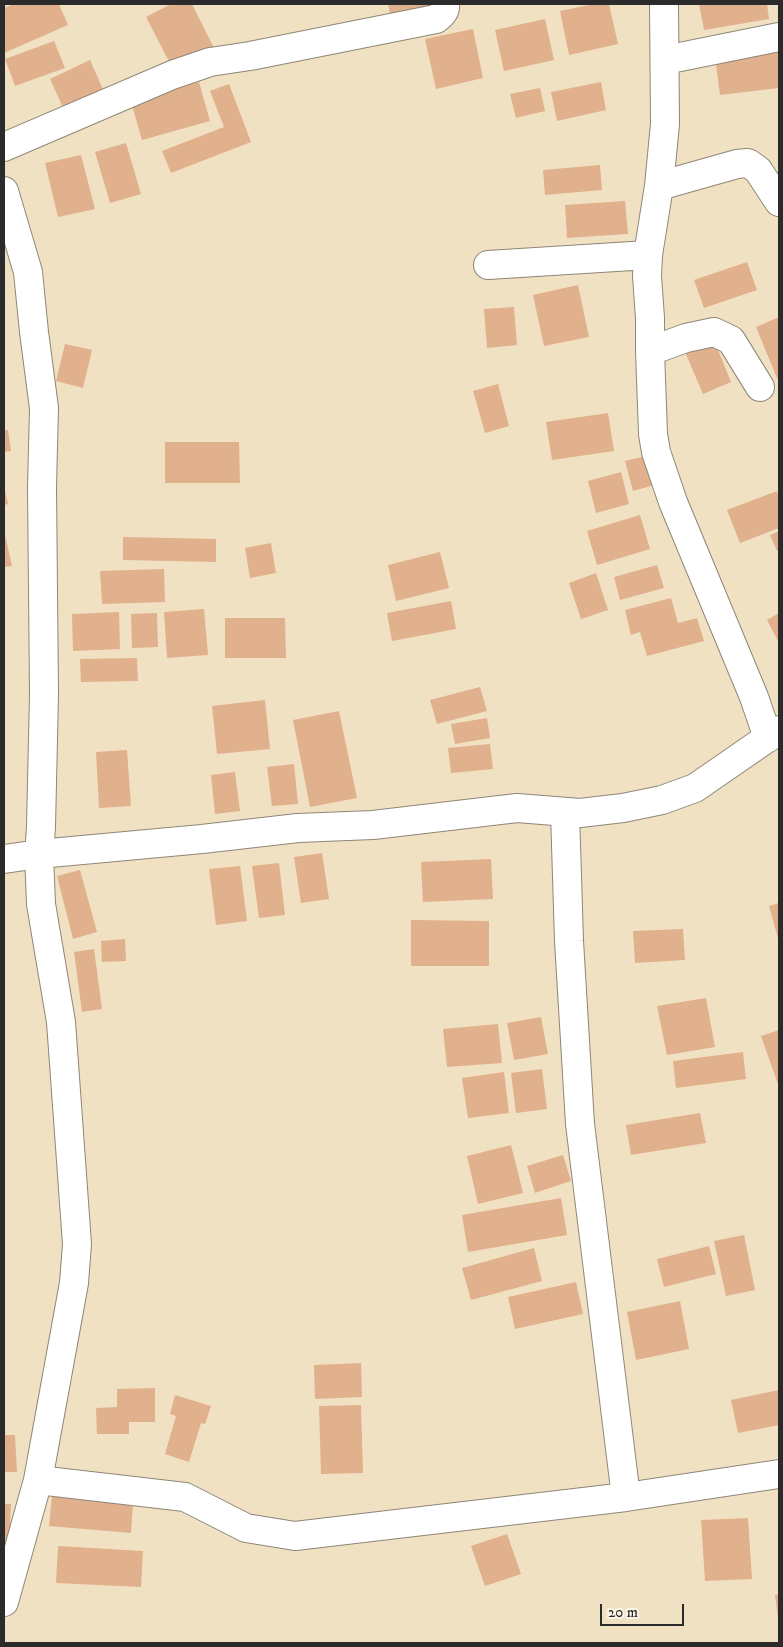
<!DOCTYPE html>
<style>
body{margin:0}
#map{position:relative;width:783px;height:1647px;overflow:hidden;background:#f1e1c3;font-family:"IM FELL DW Pica",serif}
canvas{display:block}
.frame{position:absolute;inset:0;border:5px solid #2b2b2b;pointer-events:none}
.scale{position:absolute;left:600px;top:1604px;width:84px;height:22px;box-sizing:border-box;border:2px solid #2b2b2b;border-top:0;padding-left:6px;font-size:15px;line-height:18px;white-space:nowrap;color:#2b2b2b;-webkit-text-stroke:4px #fcf5e5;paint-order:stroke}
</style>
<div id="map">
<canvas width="783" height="1647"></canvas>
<div class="frame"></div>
<div class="scale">20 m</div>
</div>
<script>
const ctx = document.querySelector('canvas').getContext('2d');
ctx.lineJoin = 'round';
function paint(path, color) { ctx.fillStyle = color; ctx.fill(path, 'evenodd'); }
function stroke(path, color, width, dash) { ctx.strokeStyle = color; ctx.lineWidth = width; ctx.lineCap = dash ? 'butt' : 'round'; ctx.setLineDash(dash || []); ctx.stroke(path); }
paint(new Path2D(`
 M14 4H59L68 25 4 53V8Z
 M171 4H192L216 52 175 73 146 17Z
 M388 4H432L434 9 391 18Z
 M594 4H609L618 44 569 55 560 11Z
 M699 4H767L769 19 704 30Z
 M545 19 554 60 504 71 495 30Z
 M473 29 483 78 436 89 425 39Z
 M54 41 65 68 15 86 5 59Z
 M779 50V88L720 95 715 57Z
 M90 60 105 94 65 112 50 79Z
 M199 82 210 121 142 140 131 102Z
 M601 82 606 110 557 121 551 92Z
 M229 84 251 142 171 173 162 151 224 127 210 91Z
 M540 88 545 111 516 118 510 94Z
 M126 143 141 194 110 203 95 152Z
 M81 155 95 209 58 217 45 163Z
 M600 165 602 190 545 195 543 170Z
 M625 201 628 234 567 238 565 205Z
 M747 262 757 290 704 308 694 280Z
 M578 285 589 337 544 346 533 295Z
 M514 307 517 345 487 348 484 309Z
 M779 317V383L756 327Z
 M714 340 731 382 703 394 685 352Z
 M65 344 92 350 83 388 56 381Z
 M498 384 509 426 485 433 473 391Z
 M608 413 614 451 552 460 546 422Z
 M4 430H8L11 451 4 452Z
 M165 442H239L240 483H165Z
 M650 455 658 484 633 491 625 461Z
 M621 472 629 504 596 513 588 481Z
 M4 486 8 504 4 505Z
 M777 491 779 497V528L740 543 727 510Z
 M640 515 650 549 597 565 587 531Z
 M4 530 12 566 4 567Z
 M779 531V550L777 551 770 535Z
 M123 537 216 539V562L123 560Z
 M271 543 276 573 250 578 245 548Z
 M440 552 449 588 396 601 388 565Z
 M657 565 664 588 620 600 614 577Z
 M164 569 165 602 102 604 100 571Z
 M596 573 608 610 581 619 569 583Z
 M671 598 678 623 697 618 704 641 647 656 640 632 631 635 625 610Z
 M451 601 456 629 392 641 387 613Z
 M204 609 208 655 167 658 164 612Z
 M119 612 120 649 73 651 72 614Z
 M157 613 158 647 132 648 131 614Z
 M779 613V643L767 620Z
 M225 618H285L286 658H225Z
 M137 658 138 681 81 682 80 659Z
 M480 687 487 711 437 724 430 700Z
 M265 700 270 749 217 754 212 706Z
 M339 711 357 798 310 807 293 720Z
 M487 718 490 738 455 744 451 724Z
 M490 744 493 769 451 773 448 748Z
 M127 750 131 806 99 808 96 752Z
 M294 764 298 804 272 806 267 767Z
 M235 772 240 811 215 814 211 775Z
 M322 853 329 899 301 903 294 857Z
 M491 859 493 899 423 902 421 862Z
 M279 863 285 915 259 918 252 866Z
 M240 866 247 921 216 925 209 869Z
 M80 870 97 932 73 939 57 876Z
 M779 903V942L769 906Z
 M411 920 489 921V966H411Z
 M683 929 685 960 635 963 633 931Z
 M125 939 126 961 102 962 101 941Z
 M94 949 102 1009 82 1012 74 952Z
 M706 998 715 1047 667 1055 657 1006Z
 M541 1017 548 1054 514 1060 507 1023Z
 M498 1024 502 1063 447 1067 443 1029Z
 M779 1030V1087L761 1036Z
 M743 1052 746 1079 676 1088 673 1061Z
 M542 1069 547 1109 516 1113 511 1073Z
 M504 1072 509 1113 468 1118 462 1078Z
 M700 1113 706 1143 631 1155 626 1125Z
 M511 1145 523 1193 478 1204 467 1156Z
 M563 1155 571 1181 535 1193 527 1166Z
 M561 1198 567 1235 468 1252 462 1215Z
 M744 1235 755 1290 726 1296 714 1241Z
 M709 1246 716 1274 664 1287 657 1259Z
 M534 1248 542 1281 471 1300 462 1268Z
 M576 1282 583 1314 515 1329 508 1297Z
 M680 1301 689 1349 636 1360 627 1312Z
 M361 1363 362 1397 315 1399 314 1365Z
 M155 1388V1422H129V1434H97L96 1408 117 1407V1389Z
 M779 1390V1425L738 1433 731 1400Z
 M175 1395 211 1406 205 1424 201 1423 189 1462 165 1454 176 1416 170 1414Z
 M361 1405 363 1473 321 1474 319 1406Z
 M4 1435H15L17 1472H4Z
 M52 1496 133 1503 131 1533 49 1526Z
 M4 1504H11L9 1545 4 1544Z
 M748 1518 752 1579 705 1581 701 1520Z
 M507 1534 521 1574 485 1586 471 1546Z
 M58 1546 143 1551 141 1587 56 1583Z
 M779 1594V1618H778L775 1595Z`), '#e1b08c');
const street = new Path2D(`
 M664 4 665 124 659 186 648 255 647 276 650 318V351L686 338 714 332 731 340 760 387
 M665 60 779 37
 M4 147 172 75 210 62 250 56 436 19C442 15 446 11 445 4
 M659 186 737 164 748 163 758 170 779 202
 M4 191 28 272 34 332 44 408 42 487 44 694 41 827 39 854 41 904 61 1022 77 1244 74 1283 38 1480
 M488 265 648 255
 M650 351 653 434 656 452 673 502 754 697 768 738
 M565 812 569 941 580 1124 626 1497
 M4 859 39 854 202 839 298 828 373 825 517 808 580 813 623 808 662 800 695 788 779 730
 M4 1602 38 1480 185 1497 246 1528 295 1536 626 1497 779 1474`);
stroke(street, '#8e8677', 30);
stroke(street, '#fff', 28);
</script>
